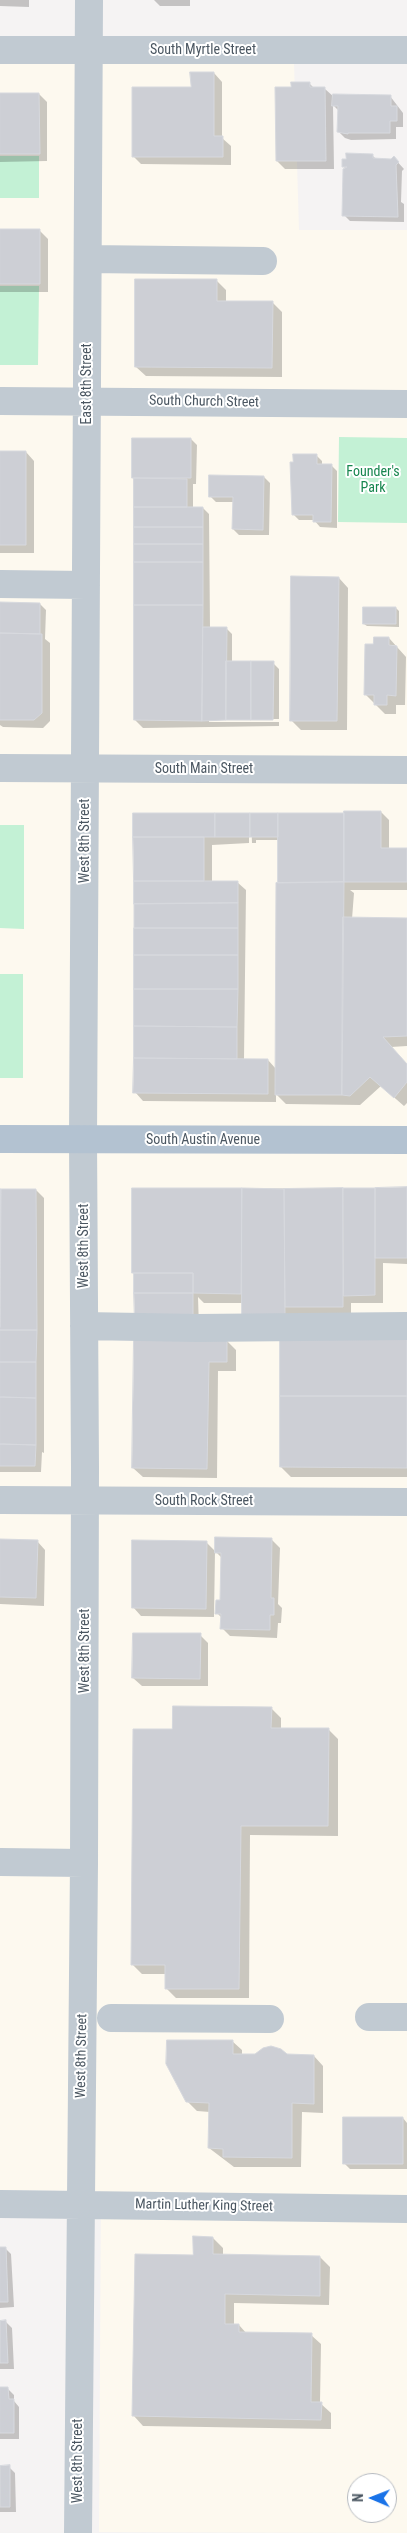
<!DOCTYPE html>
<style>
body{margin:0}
#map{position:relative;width:407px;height:2533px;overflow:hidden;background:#f5f3f3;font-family:"Roboto Condensed",sans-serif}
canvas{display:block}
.north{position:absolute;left:347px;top:2473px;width:50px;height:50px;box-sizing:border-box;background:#fff;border:1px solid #b7bbc0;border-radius:50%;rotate:271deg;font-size:14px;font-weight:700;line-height:20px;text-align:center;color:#4a5661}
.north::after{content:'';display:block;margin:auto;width:18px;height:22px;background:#1a73e8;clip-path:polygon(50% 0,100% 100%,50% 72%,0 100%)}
</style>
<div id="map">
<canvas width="407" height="2533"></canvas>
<div class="north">N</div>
</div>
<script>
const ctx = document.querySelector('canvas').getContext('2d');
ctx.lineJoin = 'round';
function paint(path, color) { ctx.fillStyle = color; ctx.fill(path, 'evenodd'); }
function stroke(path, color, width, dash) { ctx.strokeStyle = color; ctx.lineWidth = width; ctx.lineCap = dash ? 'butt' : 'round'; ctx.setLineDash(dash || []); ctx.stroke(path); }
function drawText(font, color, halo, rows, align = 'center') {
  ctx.font = font + ' "Roboto Condensed",sans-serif'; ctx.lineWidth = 4; ctx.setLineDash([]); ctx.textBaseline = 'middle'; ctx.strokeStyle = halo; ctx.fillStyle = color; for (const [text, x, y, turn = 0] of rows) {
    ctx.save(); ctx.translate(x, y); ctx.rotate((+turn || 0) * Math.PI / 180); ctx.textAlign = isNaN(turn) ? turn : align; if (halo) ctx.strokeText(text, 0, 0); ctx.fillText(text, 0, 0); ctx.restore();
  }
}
paint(new Path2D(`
 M294 63 299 230H407V2533L99 2532 101 2191 0 2190V64ZM357 2483H387V2513H357Z`), '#fdf9ef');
paint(new Path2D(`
 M0 156H39V198H0Z
 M0 286H39L38 365H0Z
 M339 437 407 438V523L338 522Z
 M0 825H24V929L0 928Z
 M0 974H23V1078H0Z`), '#c3f1d5');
paint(new Path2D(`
 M0 0H29V7L0 6Z
 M154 0H190V6H160Z
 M214 73 222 82V138L231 146V165L141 164 133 156 192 88Z
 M309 83 315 89H325L334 97 390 96 403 113V127H396V139L351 140 345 138 339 132V111L333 105 334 169H285L277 161 292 89Z
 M0 94H39L47 102V161L0 162Z
 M372 155 377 160H391L394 158 404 169 402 171 401 202 404 204V222L350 221 344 215 346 169 343 166Z
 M0 231H40L48 239V292H0Z
 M216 280 226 290V302H272L282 312V377L146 376 136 367Z
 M133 439H191L197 445 196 484H193V508H203L209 514 210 628H226L232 634V662L273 663 279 669V719H209V722H279V726L143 728 135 720Z
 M0 452H26L34 461V553H0Z
 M316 455 322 461V465H331L337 471V528L320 527 314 520H299L293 514Z
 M264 477 270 483 269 535H239L233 529 234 502H216L210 496Z
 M339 578 348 588 347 730H301L291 720Z
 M0 603 40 604 46 610 45 639 50 643V721L43 728 3 727 0 725Z
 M396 608 399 611V627L367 626 364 624Z
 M389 638 406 657 405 705H396V714H385L365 694 374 645Z
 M381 812 389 820V849H407V890H350L354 893 352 919H407V1046L391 1047 407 1064V1103L404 1106 381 1086 360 1105 286 1104 276 1094V1102L143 1101 135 1092 134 814H346ZM249 818H251L252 843H256V840H279L276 1069 268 1060H244L246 890 237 882H212V845L249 843Z
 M407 1188V1264L383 1263V1303H351V1314L293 1324 243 1303H204L198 1297 199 1328 133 1272V1189Z
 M0 1190H36L44 1198V1453L42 1452 41 1472H0Z
 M407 1338V1477H291L281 1467Z
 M135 1339 226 1340 236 1350V1371H218L217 1478 143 1477 133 1468Z
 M0 1540 37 1541 45 1550 44 1606 0 1604Z
 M272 1540 280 1548 278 1604 282 1608 281 1623H278L277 1638 230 1636 222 1628V1618L217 1613 221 1601 222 1558 215 1551 214 1617 141 1616 133 1607 206 1542 216 1552Z
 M200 1635 208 1643V1686H142L133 1678Z
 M271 1708 281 1718V1729L329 1730 338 1739V1836L250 1835 249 1998H176L166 1988 167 1974H142L132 1964 173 1731Z
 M232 2041 242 2050V2055L314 2056 323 2066V2113L302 2112 301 2167H234L209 2148 210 2112 197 2111 187 2101Z
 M403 2118 407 2123V2169H350L344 2163Z
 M213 2238 223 2248V2255L320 2257 330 2267 329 2305 234 2303V2325H239L247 2334 311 2335 321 2344 320 2403 331 2413V2429L143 2426 134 2416 194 2256Z
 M0 2248H5L11 2254 14 2307 0 2308Z
 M0 2322H6L12 2328 14 2369H0Z
 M0 2389H8L14 2395V2401L19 2407V2439H0Z
 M0 2467H9L15 2473 16 2512H0Z`), '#0003');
const building = new Path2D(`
 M190 72H214V136H223V157H132V87H191Z
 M291 82H310V87H325L326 161H276L275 87H291Z
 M0 93H39L40 154H0Z
 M333 94 391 95V106H397V121H390V133H348V134L337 132 338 106H332Z
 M346 153 373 154V158L391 159 394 156 399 162 396 165 398 217 342 216 343 169 347 167H342V159H346Z
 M0 229H40V284H0Z
 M135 279H217V301H273L272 368 135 367Z
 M132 438H191V478H132Z
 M0 451H26V545H0Z
 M293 454H317V464H332L331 522H313V515H292L290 462H293Z
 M209 475 264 476 263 530 232 529 233 497H209Z
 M134 478 187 479V507H134Z
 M134 507H203V527H134Z
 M134 527H203V544H134Z
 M134 544H203V562H134Z
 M134 562H203V605H134Z
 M291 576 339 577 337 721H290Z
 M0 602 40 603V634L0 633Z
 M134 605H203L202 721 134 720Z
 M363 607H396V624H363Z
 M203 627H227L226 720 202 721Z
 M0 633 42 634V713L34 720H0Z
 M374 637H389V645L397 646 396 696 387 695V705H374V695H364L365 644H373Z
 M226 661H251V720H226Z
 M251 661H274L273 720H251Z
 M344 811H381V848H407V882H344Z
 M133 813H215V837H133Z
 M215 813H250V837H215Z
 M250 813H278V837H250Z
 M278 813H344V882L278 883Z
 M133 837H204V881H134Z
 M134 881H238V903L134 904Z
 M344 882 342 1095H275L276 883Z
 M238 903V928H134V904Z
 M343 917 407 918V1036L383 1037 407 1064V1082L394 1098 370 1077 350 1096 342 1095Z
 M134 928H238V955H134Z
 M134 955H238V989H134Z
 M134 989H238L237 1027 134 1026Z
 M134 1026 237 1027V1059L134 1058Z
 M134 1058 268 1059V1094L133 1093Z
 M407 1187V1258H375V1188Z
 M132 1188H242L241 1294 193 1293V1273H132Z
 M242 1188 284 1189 285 1317H242Z
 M343 1188H375V1295L344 1296Z
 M343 1188V1307H285L284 1189Z
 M0 1189H1L0 1327Z
 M1 1189H36L37 1330H0Z
 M134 1273H193V1293H134Z
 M134 1293H193V1322H135Z
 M0 1330H37L36 1362H0Z
 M280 1337H407V1396H280Z
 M134 1338 227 1339V1362H209L207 1469 132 1468Z
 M0 1362H36V1398L0 1397Z
 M280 1396H407V1468L280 1467Z
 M0 1397 36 1398V1445L0 1444Z
 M0 1444 36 1445 35 1466H0Z
 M215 1537 272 1538 271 1598H274V1615H270V1630L220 1629 221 1614H215L216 1600H220L221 1553H215Z
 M0 1539 38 1540 36 1598 0 1597Z
 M132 1540 207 1541 206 1609 132 1608Z
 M133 1633H201L200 1679 132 1678Z
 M173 1706 272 1707 271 1728H329L328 1826H241L239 1989H165V1965H131L133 1729H172Z
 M167 2040H233V2054H255L263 2048 271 2046 281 2049 287 2054 314 2055V2104L292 2103V2158L223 2157V2149L208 2148 209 2103 186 2102 166 2064Z
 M343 2117H403V2164H343Z
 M193 2236 213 2237V2254L320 2256V2296L225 2294V2324H239V2332L312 2333 311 2402H322L321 2420 132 2416 135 2254 193 2255Z
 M0 2247H6L8 2302H0Z
 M6 2320 8 2363H0V2321Z
 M0 2387H8L9 2399H14V2433H0Z
 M10 2465V2507H0V2466Z`);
paint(building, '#cdcfd5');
stroke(building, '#d7d9de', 1);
stroke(new Path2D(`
 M0 50H407
 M88 259 263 261
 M0 401 407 404
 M0 584 86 585
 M0 768 407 770
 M84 1326 197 1328 407 1326
 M0 1500 407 1502
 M0 1862 84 1863
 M369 2017H407
 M111 2018 270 2019
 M0 2204 407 2209
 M78 2533 84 1863 85 1468 83 1139 89 0`), '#c1cad2', 28);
stroke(new Path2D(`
 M0 1139 407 1140`), '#b3c2d1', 28);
drawText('14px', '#4a5661', '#fff', [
 ["South Myrtle Street",203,50],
 ["East 8th Street",87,384,-90],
 ["South Church Street",204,402,1],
 ["South Main Street",204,769],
 ["West 8th Street",85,841,-90],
 ["South Austin Avenue",203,1140],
 ["West 8th Street",84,1246,-90],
 ["South Rock Street",204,1501],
 ["West 8th Street",85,1651,-90],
 ["West 8th Street",82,2056,-89],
 ["Martin Luther King Street",204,2206,1],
 ["West 8th Street",78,2461,-90]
]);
drawText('14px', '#17864f', '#fff', [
 ["Founder's",373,472],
 ["Park",373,488]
]);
</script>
